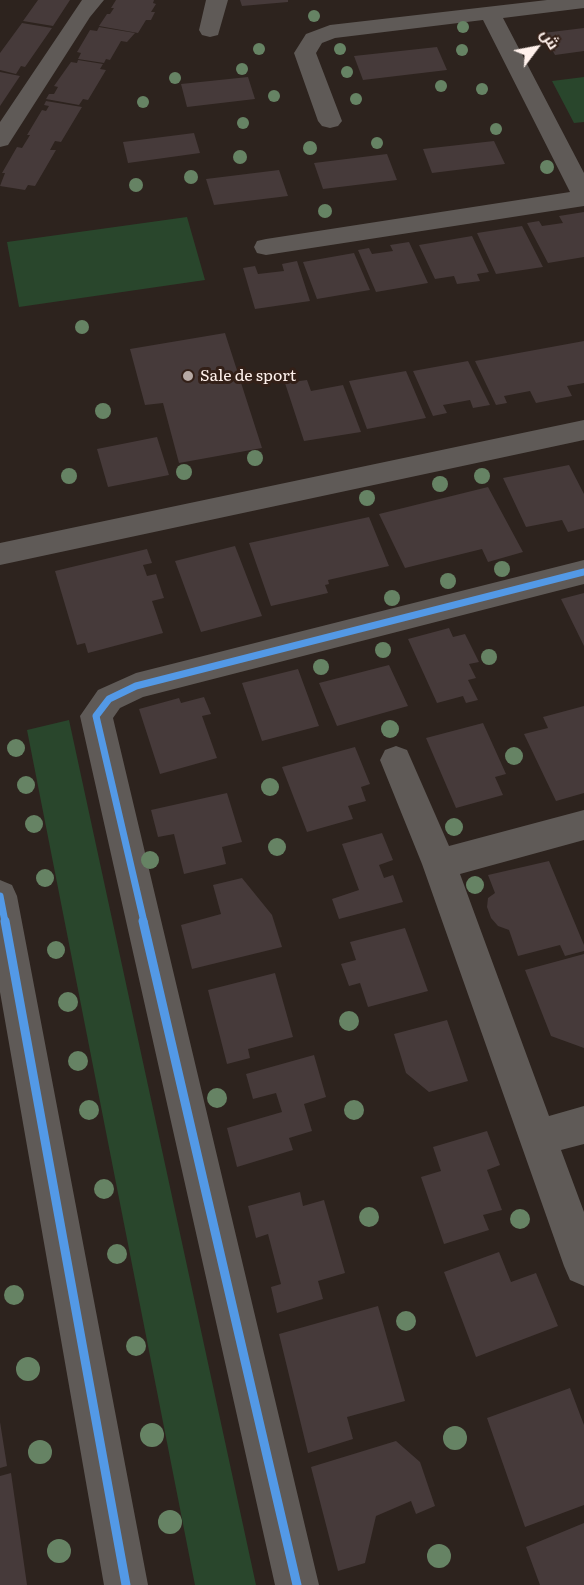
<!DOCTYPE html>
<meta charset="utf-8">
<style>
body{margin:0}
#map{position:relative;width:584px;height:1585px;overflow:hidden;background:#2d231e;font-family:Literata,Cairo,serif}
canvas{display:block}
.north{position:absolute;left:506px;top:18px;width:60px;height:60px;-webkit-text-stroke:4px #332018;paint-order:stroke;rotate:58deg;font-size:16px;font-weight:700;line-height:24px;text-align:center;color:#fff1ec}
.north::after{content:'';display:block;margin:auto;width:21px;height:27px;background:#fff1ec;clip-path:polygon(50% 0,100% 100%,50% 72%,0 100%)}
</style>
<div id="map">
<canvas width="584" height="1585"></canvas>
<div class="north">ش</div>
</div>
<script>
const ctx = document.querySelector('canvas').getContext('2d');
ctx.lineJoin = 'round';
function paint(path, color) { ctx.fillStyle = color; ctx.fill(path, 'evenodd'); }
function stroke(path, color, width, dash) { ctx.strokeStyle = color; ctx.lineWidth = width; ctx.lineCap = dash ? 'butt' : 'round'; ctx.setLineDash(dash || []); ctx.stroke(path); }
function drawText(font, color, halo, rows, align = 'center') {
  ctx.font = font + ' Literata,serif'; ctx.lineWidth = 6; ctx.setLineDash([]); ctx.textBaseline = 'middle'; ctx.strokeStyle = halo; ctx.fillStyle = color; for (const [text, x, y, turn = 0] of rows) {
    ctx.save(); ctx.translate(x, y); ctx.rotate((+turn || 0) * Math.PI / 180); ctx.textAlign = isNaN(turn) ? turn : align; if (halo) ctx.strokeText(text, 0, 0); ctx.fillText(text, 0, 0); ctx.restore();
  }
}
paint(new Path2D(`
 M584 77V122L574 123 552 81Z
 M187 217 205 280 19 307 7 242Z
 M69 720 256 1585H195L27 730Z`), '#29462c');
paint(new Path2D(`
 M38 0H70L53 26 23 21Z
 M116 0H154L153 3 156 4 151 12H155L151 20H146L138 33 99 26 107 14H110L114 8H111Z
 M240 0H288V2L242 6Z
 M22 23 52 28 25 67 21 66 16 74 0 70V53Z
 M99 27 135 33 127 42 121 41 110 60 106 59 104 63 78 59 81 53 77 52 90 30 97 31Z
 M584 28V51L555 55 543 33Z
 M437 47 447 70 363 80 354 56Z
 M78 60 103 64 100 69 106 70 88 100 83 99 79 105 46 99 49 94H54L58 87 54 86 71 62 77 63Z
 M0 72 20 76 0 106Z
 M248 77 255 99 187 107 181 84Z
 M46 101 82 107 61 142 55 141 50 150H56L35 186 28 185 25 190 0 186 5 173H2L17 147 22 148 30 135H27L42 110 46 111 49 106 44 105Z
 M194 133 200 153 128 163 123 142Z
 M494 141 505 164 432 173 423 149Z
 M387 154 397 180 323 189 314 163Z
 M279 170 288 196 214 205 206 179Z
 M584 212V257L548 263 527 223 539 221 542 226 563 223 559 216Z
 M522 226 543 267 496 274 477 233Z
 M472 236 489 272 477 274 480 281 457 284 454 276 435 279 419 245Z
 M409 242 428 283 376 292 358 250 369 248 372 254 393 251 390 245Z
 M354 253 370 290 317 299 303 262Z
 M297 261 310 301 255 309 243 268 255 266 258 274 284 271 282 264Z
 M225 333 262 448 179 463 163 403 145 405 130 349Z
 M584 341V383L567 386 572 396 536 403 530 391 504 396 507 403 496 405 475 361Z
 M468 361 490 405 473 408 470 400 443 405 447 413 433 416 413 371Z
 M406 371 426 418 367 429 349 381Z
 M307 380 311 391 343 385 361 432 304 441 285 383Z
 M157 437 169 475 108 487 97 449Z
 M569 465 584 494V528L568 532 562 520 526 527 503 478Z
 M488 487 523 552 488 562 482 549 405 568 379 514Z
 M369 517 389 566 328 580 329 584 325 585 328 593 271 606 249 543Z
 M235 546 262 616 201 632 175 561Z
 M147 549 152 563 143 565 147 576 156 574 164 598 152 601 163 633 88 653 85 643 77 645 55 571Z
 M584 593V646L561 599Z
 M449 628 453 637 465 634 479 662 469 664 476 678 468 680 478 700 466 703 463 696 437 703 408 639Z
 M389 665 408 706 337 726 319 683Z
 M298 669 319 726 262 741 242 683Z
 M204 697 211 714 202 716 217 758 160 774 139 709 179 698 181 703Z
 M584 706V793L556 801 524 734 548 728 543 717Z
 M483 723 506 774 495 777 503 795 456 808 426 738Z
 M355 747 370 784 361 787 366 801 348 806 353 819 307 832 282 767Z
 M227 793 242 842 222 847 226 864 184 874 174 834 158 837 151 810Z
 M382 833 393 860 379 865 384 878 393 875 403 902 339 919 332 899 359 890 342 844Z
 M549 861 584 945V951L565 956 560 945 518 956 509 930 498 926 491 918 487 907 488 898 495 893 488 875Z
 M242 878 272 915 282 947 192 969 181 925 221 914 213 885Z
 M405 928 428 991 368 1007 360 983 349 986 341 964 356 960 350 942Z
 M584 954V1048L551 1036 525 970Z
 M275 973 293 1037 248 1049 250 1058 227 1064 208 990Z
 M447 1020 468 1081 429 1092 406 1073 394 1034Z
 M314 1055 326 1097 304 1104 312 1131 289 1138 293 1150 237 1167 227 1128 282 1112 276 1093 253 1099 246 1074Z
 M487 1131 500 1165 487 1170 502 1210 483 1215 489 1230 444 1244 421 1177 441 1171 433 1147Z
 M300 1192 303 1206 324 1200 345 1273 318 1281 323 1299 277 1313 271 1287 281 1284 268 1234 256 1238 248 1206Z
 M499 1252 511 1282 536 1273 558 1326 476 1357 444 1272Z
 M378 1306 405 1401 347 1417 353 1439 308 1453 279 1334Z
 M570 1388 584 1425V1505L525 1527 487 1418Z
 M0 1422 7 1466 0 1468Z
 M396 1441 420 1462 435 1506 416 1514 411 1501 376 1516 365 1563 338 1571 311 1467Z
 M11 1473 27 1585H0V1476Z
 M584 1523V1585H540L526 1547Z`), '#463a3a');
paint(new Path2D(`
 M82 0H104L90 17 8 145 0 147V122Z
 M206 0H228L218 35 210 37 202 35 199 30Z
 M547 0H584V8L503 18 584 173V206L266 255 257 253 254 247 257 241 266 239 570 192 483 20 335 38 322 43 316 53 342 121 338 126 330 128 322 126 318 121 294 53 306 34 330 25Z
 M584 420V440L0 565V543Z
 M584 560V584L143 697 120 708 113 718 319 1585H275L80 716 98 690 136 673Z
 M396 746 407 750 449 846 584 810V840L460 874 549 1116 584 1106V1144L561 1150 584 1212V1286L570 1280 564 1266 422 864 380 760 385 750Z
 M0 880 12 885 17 896 148 1585H104L0 992Z`), '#5f5a57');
stroke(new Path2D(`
 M0 896 5 922
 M144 922 96 716 109 699 136 686 584 572`), '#5399e6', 7);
stroke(new Path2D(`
 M5 921 126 1585
 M143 921 297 1585`), '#5399e6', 9);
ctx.fillStyle = '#668364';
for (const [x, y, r] of [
 [314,16,6],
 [463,27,6],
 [259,49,6],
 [340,49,6],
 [462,50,6],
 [242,69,6],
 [347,72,6],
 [175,78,6],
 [441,86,6],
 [482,89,6],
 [274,96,6],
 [356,99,6],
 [143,102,6],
 [243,123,6],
 [496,129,6],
 [377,143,6],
 [310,148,7],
 [240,157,7],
 [547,167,7],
 [191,177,7],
 [136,185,7],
 [325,211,7],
 [82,327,7],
 [103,411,8],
 [255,458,8],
 [184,472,8],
 [69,476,8],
 [482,476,8],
 [440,484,8],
 [367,498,8],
 [502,569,8],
 [448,581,8],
 [392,598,8],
 [383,650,8],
 [489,657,8],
 [321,667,8],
 [390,729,9],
 [16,748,9],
 [514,756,9],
 [26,785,9],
 [270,787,9],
 [34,824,9],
 [454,827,9],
 [277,847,9],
 [150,860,9],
 [45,878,9],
 [475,885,9],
 [56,950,9],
 [68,1002,10],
 [349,1021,10],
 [78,1061,10],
 [217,1098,10],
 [89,1110,10],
 [354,1110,10],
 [104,1189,10],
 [369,1217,10],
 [520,1219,10],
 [117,1254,10],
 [14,1295,10],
 [406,1321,10],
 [136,1346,10],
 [28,1369,12],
 [152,1435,12],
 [455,1438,12],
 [40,1452,12],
 [170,1522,12],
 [59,1551,12],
 [439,1556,12]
]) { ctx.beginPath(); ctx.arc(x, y, r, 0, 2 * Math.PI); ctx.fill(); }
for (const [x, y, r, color] of [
 [188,376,6,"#b6a9a4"]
]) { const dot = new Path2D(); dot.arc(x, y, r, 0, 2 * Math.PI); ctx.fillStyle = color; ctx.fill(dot); stroke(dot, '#332018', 2); }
drawText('16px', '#fff1ec', '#332018', [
 ["Sale de sport",200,376]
], 'left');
</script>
